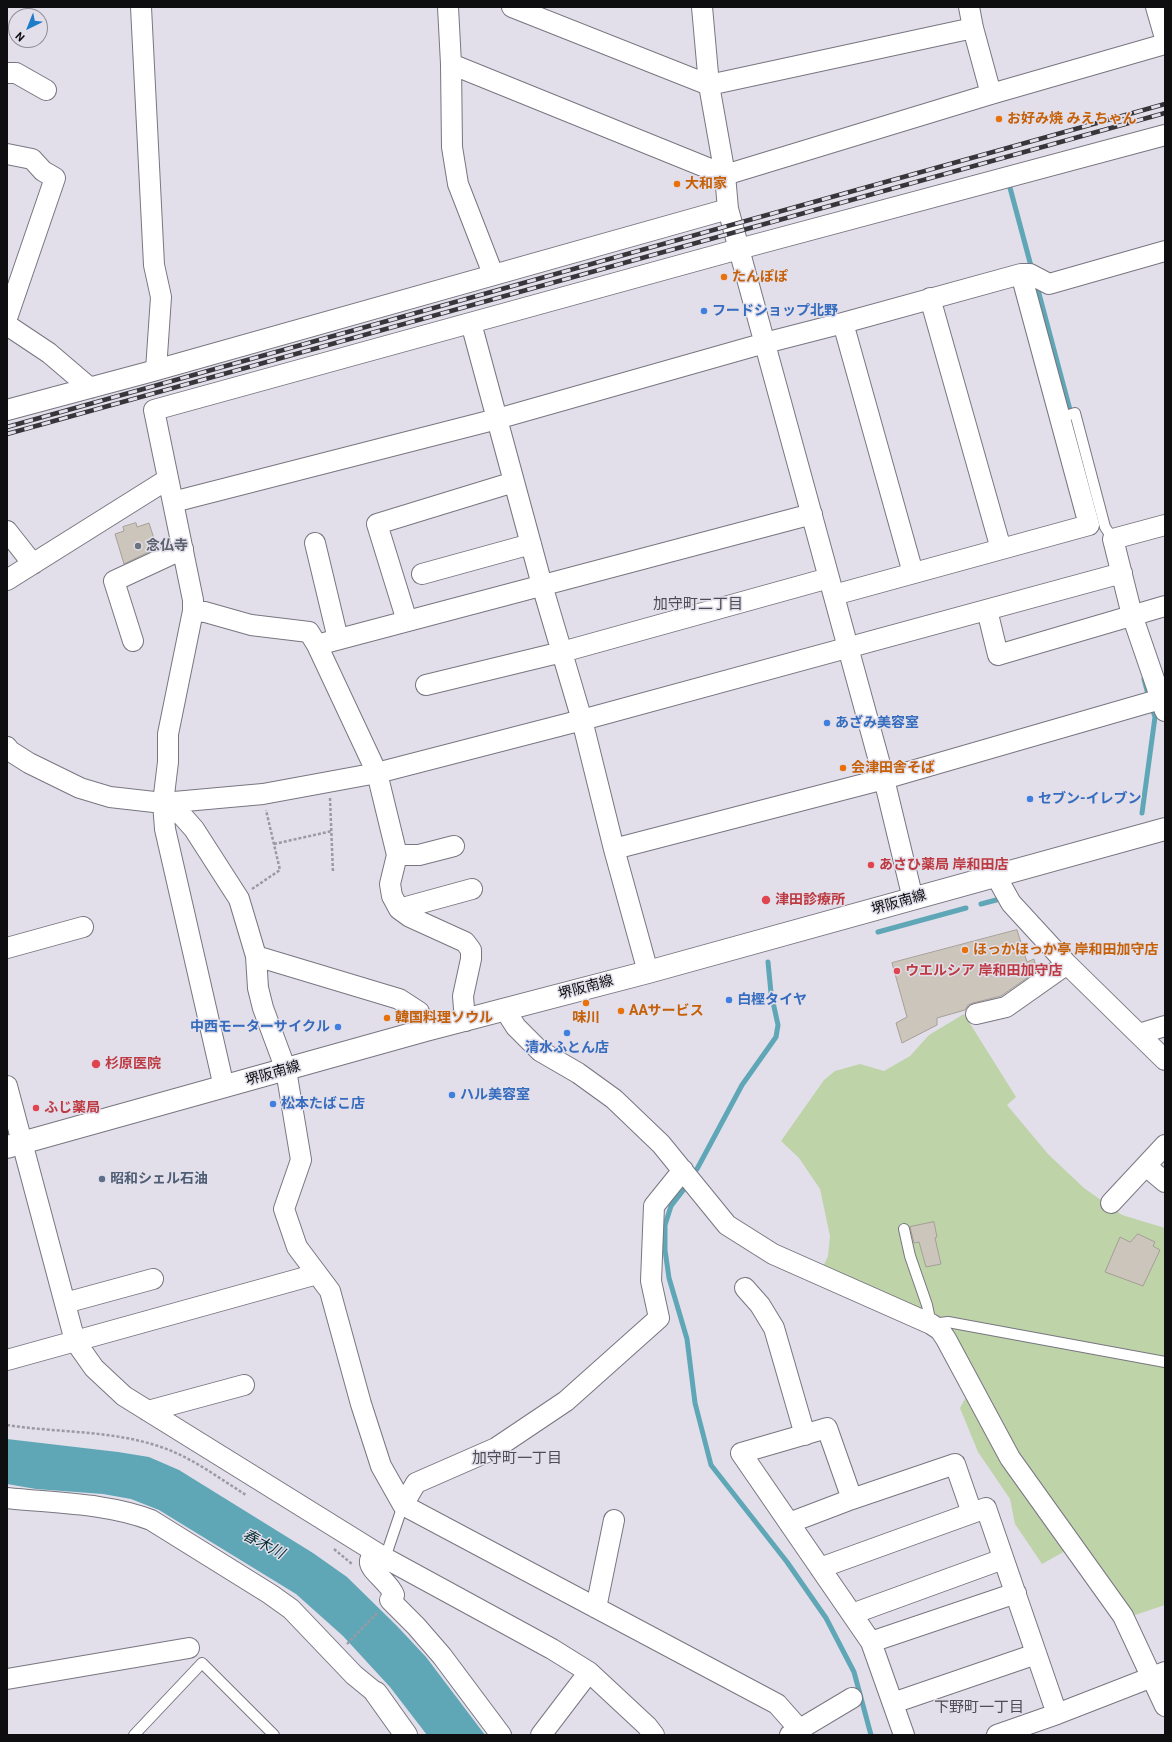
<!DOCTYPE html>
<meta charset="utf-8">
<style>
body{margin:0}
#map{position:relative;width:1172px;height:1742px;overflow:hidden;background:#e2dfea;font-family:Roboto,sans-serif}
canvas{display:block}
.frame{position:absolute;inset:0;border:8px solid #0e0e11;pointer-events:none}
.north{position:absolute;left:8px;top:8px;width:40px;height:40px;box-sizing:border-box;background:#e2dfea;border:1px solid #8d8b93;border-radius:50%;rotate:223deg;font-size:11px;font-weight:700;line-height:16px;text-align:center;color:#0e0e11}
.north::after{content:'';display:block;margin:auto;width:14px;height:18px;background:#207cc8;clip-path:polygon(50% 0,100% 100%,50% 72%,0 100%)}
</style>
<div id="map">
<canvas width="1172" height="1742"></canvas>
<div class="frame"></div>
<div class="north">N</div>
</div>
<script>
const ctx = document.querySelector('canvas').getContext('2d');
ctx.lineJoin = 'round';
function paint(path, color) { ctx.fillStyle = color; ctx.fill(path, 'evenodd'); }
function stroke(path, color, width, dash) { ctx.strokeStyle = color; ctx.lineWidth = width; ctx.lineCap = dash ? 'butt' : 'round'; ctx.setLineDash(dash || []); ctx.stroke(path); }
function drawText(font, color, halo, rows, align = 'center') {
  ctx.font = font + ' Roboto,"Noto Sans JP",sans-serif'; ctx.lineWidth = 3; ctx.setLineDash([]); ctx.textBaseline = 'middle'; ctx.strokeStyle = halo; ctx.fillStyle = color; for (const [text, x, y, turn = 0] of rows) {
    ctx.save(); ctx.translate(x, y); ctx.rotate((+turn || 0) * Math.PI / 180); ctx.textAlign = isNaN(turn) ? turn : align; if (halo) ctx.strokeText(text, 0, 0); ctx.fillText(text, 0, 0); ctx.restore();
  }
}
paint(new Path2D(`
 M964 1014 1016 1097 1007 1105 1048 1154 1084 1188 1122 1215 1165 1228V1605L1129 1617 1067 1550 1042 1564 1015 1524 1010 1499 978 1452 960 1408 967 1395 947 1330 821 1271 828 1256 830 1236 820 1189 799 1158 781 1141 824 1080 835 1071 860 1064 884 1071 910 1056 929 1035Z`), '#bed3a8');
paint(new Path2D(`
 M7 1439 118 1452 149 1457 179 1470 313 1553 347 1577 397 1626 426 1657 485 1735H427L390 1687 343 1636 296 1594 159 1510 131 1499 103 1494 36 1489 7 1484Z`), '#5fa7b6');
stroke(new Path2D(`
 M1009 184 1031 266
 M1038 290 1070 410
 M1144 679 1149 698
 M1142 813 1155 717 1152 708
 M981 904 1000 899
 M878 932 966 908
 M697 1169 742 1085 776 1037 778 1025 771 993 768 962
 M688 1184 671 1206 665 1225V1250L669 1278 687 1339 695 1403 711 1465 787 1562 826 1618 854 1672 871 1735`), '#5fa7b6', 5);
const building = new Path2D(`
 M136 523 137 527 149 523 157 548 124 564 115 534 124 531 123 527Z
 M1017 930 1027 962 1034 959 1037 971 1001 996 973 1003 968 1005 965 1010 937 1018V1025L902 1043 896 1023 907 1017 892 963Z
 M934 1222 937 1237 935 1238 941 1264 926 1267 919 1242 914 1243 910 1227Z
 M1138 1234 1155 1242 1153 1246 1160 1250 1143 1286 1105 1272 1120 1237 1130 1242Z`);
paint(building, '#ccc5bc');
stroke(building, '#a59f96', 1);
const lane = new Path2D(`
 M1059 418 1075 413 1105 527 1113 539
 M904 1229 910 1256 927 1305 931 1324 948 1322 1165 1362
 M385 1558 403 1505
 M134 1735 202 1663 274 1735`);
const street = new Path2D(`
 M141 7 154 265 161 297 156 370
 M448 7 451 64 452 147 458 184 493 274
 M512 7 709 85 973 28
 M702 7 709 85 725 175 728 209 884 779 913 899
 M969 7 973 28 991 94
 M1156 7 1165 38
 M451 64 725 175 991 94 1165 44
 M7 73H16L46 90
 M7 154 32 159 43 171 55 178 7 318
 M930 298 1001 549
 M471 323 542 585 582 720 614 849 648 972
 M843 323 913 573
 M7 325 49 353 90 388
 M7 410 149 372 728 209
 M173 502 497 419 765 343 843 323 1021 274H1030L1049 284 1165 251
 M1165 525 1113 539 1132 615 1165 711
 M7 531 33 564
 M315 543 338 639
 M422 574 531 544
 M7 580 168 479
 M834 595 1089 525 1021 274
 M987 610 998 655 1165 606
 M193 611 205 612 251 625 309 632 317 645 377 773 397 855 390 884 392 896 399 909 410 917 465 942 471 950V959L463 996 465 1021
 M407 621 377 524 514 482
 M133 641 114 581 183 549
 M317 645 812 514
 M426 685 562 652 829 578
 M7 747 10 751 29 763 80 788 110 797 163 803 263 794 377 773 582 720 1122 573
 M170 802 194 829 239 899 256 956 258 988 263 1008 286 1070 301 1160 284 1209 297 1247 330 1291 361 1404 381 1466 403 1505 777 1704 800 1730 802 1735
 M614 849 884 779 1161 699
 M397 855H419L454 846
 M996 876 1011 903 1067 964 1165 1060
 M399 909 472 889
 M7 948 83 927
 M256 956 399 999 419 1012 426 1030
 M505 1010 516 1027 540 1051 578 1073 614 1099 661 1144 727 1225 773 1254 931 1324 940 1330 946 1339 1010 1458 1123 1616 1165 1706
 M976 1014 1006 1007 1067 964
 M1139 1034 1165 1026
 M7 1086 75 1341 94 1368 124 1396 385 1558 552 1649 589 1672 647 1726 654 1735
 M224 1087 165 829 163 803 168 762V734L193 611V600L154 410 739 249 1165 135
 M1146 1166 1165 1182
 M1111 1203 1165 1145
 M745 1288 760 1305 774 1328 805 1435
 M65 1303 153 1279
 M7 1360 317 1274
 M148 1411 244 1385
 M7 1498C53 1503 108 1503 151 1520L270 1594 291 1609 354 1675 376 1693
 M852 1499 827 1428 741 1453 871 1642 904 1735
 M403 1505 416 1483 496 1448 566 1401 659 1318 651 1281 654 1206 683 1170
 M789 1523 852 1499 955 1464 972 1513
 M374 1552C373 1554 370 1558 370 1561 368 1569 390 1583 394 1595L390 1600 416 1626 442 1656 501 1735
 M820 1568 986 1508 1057 1714
 M596 1608 614 1520
 M852 1614 1003 1559
 M871 1642 1016 1593
 M7 1679 189 1648
 M893 1703 1036 1654
 M541 1735 589 1672
 M790 1735 852 1698
 M997 1735 1057 1714 1165 1672`);
const secondary = new Path2D(`
 M7 1147 426 1030 648 972 1165 829
 M376 1693 406 1735`);
stroke(lane, '#787680', 12);
stroke(street, '#787680', 22);
stroke(secondary, '#787680', 24);
stroke(new Path2D(`
 M330 798 333 873
 M274 844 332 831
 M252 889 280 870 266 810
 M7 1425C58 1433 112 1430 161 1447 191 1457 219 1478 246 1495
 M334 1549 352 1564
 M347 1644 377 1613`), '#9b99a1', 2.5, [3, 2]);
stroke(lane, '#fff', 10);
stroke(street, '#fff', 20);
stroke(secondary, '#fff', 22);
const rail = new Path2D(`
 M7 427 1165 104
 M7 434 1165 113`);
stroke(rail, '#37363b', 4.5);
stroke(rail, '#e2dfea', 3, [9]);
for (const [x, y, r, color] of [
 [999,119,4,"#e8710a"],
 [677,184,4,"#e8710a"],
 [724,277,4,"#e8710a"],
 [704,311,4,"#3f7fe0"],
 [138,546,4,"#6b7280"],
 [827,723,4,"#3f7fe0"],
 [843,768,4,"#e8710a"],
 [1030,799,4,"#3f7fe0"],
 [871,865,4,"#e0444e"],
 [766,900,5,"#e0444e"],
 [965,950,4,"#e8710a"],
 [897,971,4,"#e0444e"],
 [729,1000,4,"#3f7fe0"],
 [586,1003,4,"#e8710a"],
 [621,1011,4,"#e8710a"],
 [387,1018,4,"#e8710a"],
 [338,1027,4,"#3f7fe0"],
 [567,1033,4,"#3f7fe0"],
 [96,1064,5,"#e0444e"],
 [452,1095,4,"#3f7fe0"],
 [273,1104,4,"#3f7fe0"],
 [36,1108,4,"#e0444e"],
 [102,1179,4,"#5c6f8a"]
]) { const dot = new Path2D(); dot.arc(x, y, r, 0, 2 * Math.PI); ctx.fillStyle = color; ctx.fill(dot); stroke(dot, '#e2dfea', 1.5); }
drawText('bold 14px', '#c56008', '#e2dfea', [
 ["お好み焼 みえちゃん",1007,119],
 ["大和家",685,184],
 ["たんぽぽ",732,277],
 ["会津田舎そば",851,768],
 ["ほっかほっか亭 岸和田加守店",973,950],
 ["AAサービス",629,1011],
 ["韓国料理ソウル",395,1018],
 ["味川",586,1018,"center"]
], 'left');
drawText('bold 14px', '#366cbe', '#e2dfea', [
 ["フードショップ北野",712,311],
 ["あざみ美容室",835,723],
 ["セブン-イレブン",1038,799],
 ["白樫タイヤ",737,1000],
 ["中西モーターサイクル",330,1027,"right"],
 ["清水ふとん店",567,1048,"center"],
 ["ハル美容室",460,1095],
 ["松本たばこ店",281,1104]
], 'left');
drawText('bold 14px', '#5b616d', '#e2dfea', [
 ["念仏寺",146,546]
], 'left');
drawText('bold 14px', '#be3a42', '#e2dfea', [
 ["あさひ薬局 岸和田店",879,865],
 ["津田診療所",775,900],
 ["ウエルシア 岸和田加守店",905,971],
 ["杉原医院",105,1064],
 ["ふじ薬局",44,1108]
], 'left');
drawText('14px', '#0e0e11', '#e2dfea', [
 ["堺阪南線",899,903,-16],
 ["堺阪南線",586,988,-15],
 ["堺阪南線",273,1074,-16]
]);
drawText('bold 14px', '#4e5e75', '#e2dfea', [
 ["昭和シェル石油",110,1179]
], 'left');
drawText('15px', '#4d4b54', '#e2dfea', [
 ["加守町二丁目",698,605],
 ["加守町一丁目",517,1459],
 ["下野町一丁目",979,1708]
]);
drawText('italic 15px', '#0a2f36', '#e2dfea', [
 ["春木川",263,1545,28]
]);
</script>
